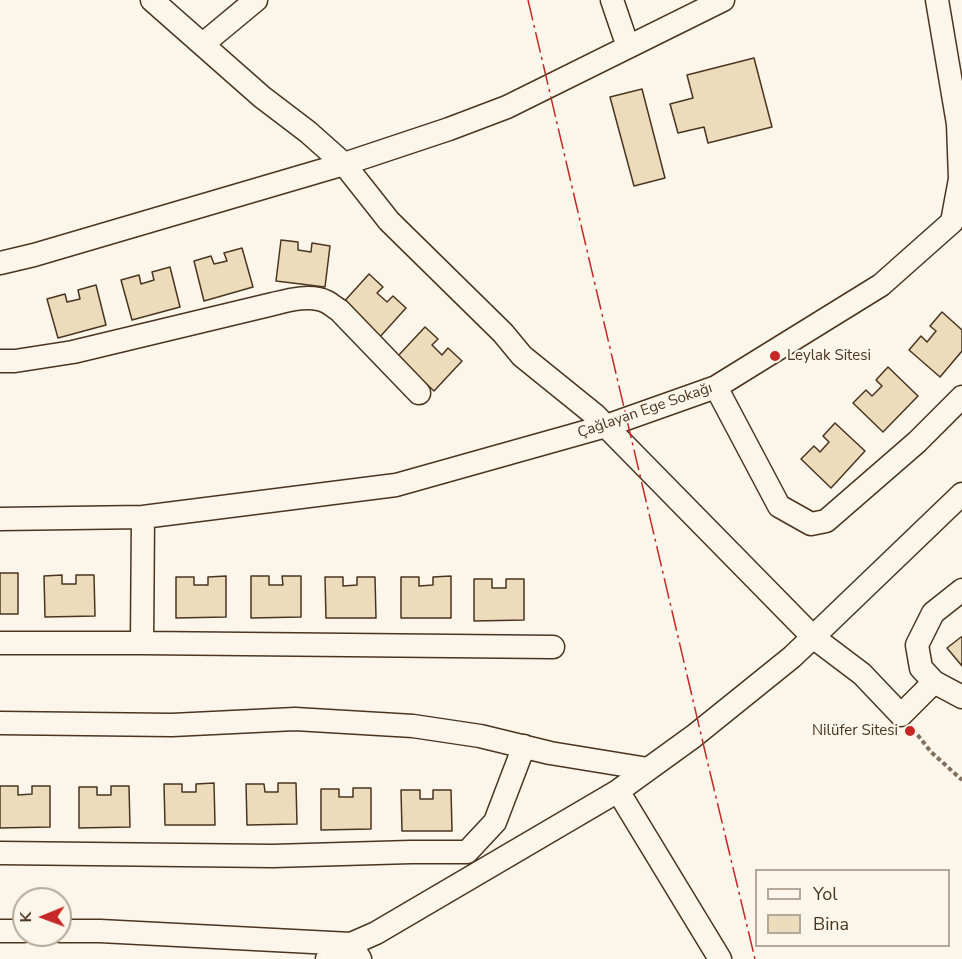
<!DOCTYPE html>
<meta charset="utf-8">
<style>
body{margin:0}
#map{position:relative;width:962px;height:959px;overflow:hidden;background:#fbf6e9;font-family:"Nunito Sans",sans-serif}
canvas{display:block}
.legend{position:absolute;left:755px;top:869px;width:195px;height:78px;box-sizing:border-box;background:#fbf6e9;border:2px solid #b4a999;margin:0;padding:8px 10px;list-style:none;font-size:18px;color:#4a3520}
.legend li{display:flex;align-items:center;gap:12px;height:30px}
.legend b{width:30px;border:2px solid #b4a999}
.north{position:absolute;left:12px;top:887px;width:60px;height:60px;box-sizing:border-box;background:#fbf6e9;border:2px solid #b4a999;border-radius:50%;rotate:269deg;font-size:16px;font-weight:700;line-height:24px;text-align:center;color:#4a3520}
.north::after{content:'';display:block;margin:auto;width:21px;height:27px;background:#c62828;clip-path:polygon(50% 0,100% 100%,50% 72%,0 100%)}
</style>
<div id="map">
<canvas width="962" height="959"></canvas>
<ul class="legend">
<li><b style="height:8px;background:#fbf6e9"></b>Yol</li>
<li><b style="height:16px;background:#ecdcbc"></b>Bina</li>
</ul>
<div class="north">K</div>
</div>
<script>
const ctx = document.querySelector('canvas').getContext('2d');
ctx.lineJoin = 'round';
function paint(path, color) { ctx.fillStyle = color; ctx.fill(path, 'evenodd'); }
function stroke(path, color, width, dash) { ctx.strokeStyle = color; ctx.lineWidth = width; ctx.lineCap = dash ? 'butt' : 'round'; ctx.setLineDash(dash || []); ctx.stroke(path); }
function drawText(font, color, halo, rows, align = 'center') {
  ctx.font = font + ' "Nunito Sans",sans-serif'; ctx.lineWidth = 4.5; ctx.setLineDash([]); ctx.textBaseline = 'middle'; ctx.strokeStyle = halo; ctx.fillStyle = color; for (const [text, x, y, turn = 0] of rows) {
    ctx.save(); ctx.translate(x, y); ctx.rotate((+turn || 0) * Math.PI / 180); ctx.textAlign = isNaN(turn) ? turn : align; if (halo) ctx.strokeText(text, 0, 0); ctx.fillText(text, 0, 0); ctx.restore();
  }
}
const building = new Path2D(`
 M754 58 772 127 708 143 704 127 678 133 670 104 693 98 687 75Z
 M642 89 665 178 634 186 610 97Z
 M281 240 298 242V250L311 252 312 243 330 246 325 287 276 281Z
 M242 248 253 287 204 301 194 261 211 256 214 264 227 261 224 253Z
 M170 267 180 307 132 320 121 280 139 275 141 284 154 280 152 272Z
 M369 274 383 287 377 293 387 302 393 296 406 308 378 339 341 305Z
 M96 285 106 325 58 338 47 299 65 294 67 302 80 299 78 290Z
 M942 312 962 330V351L940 377 909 350 921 336 927 342 936 331 930 326Z
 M425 327 438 339 432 345 442 355 448 348 462 361 434 391 397 357Z
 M888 367 918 396 883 432 853 403 866 390 872 396 882 386 876 380Z
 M835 423 865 451 831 488 801 459 814 446 820 452 829 442 823 436Z
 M0 573H18V614H0Z
 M62 575V584H76V575H94L95 616 45 617 44 576Z
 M226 576V617L176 618V577H194V585H208V577Z
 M251 576H269V585H283L282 576H301V617L251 618Z
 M451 576V618H401V577H419V586L433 585V577Z
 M325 577H343V586L357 585V577H375L376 618H326Z
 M474 579H492V588H506V579H524V620L474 621Z
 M961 637H962V666L947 648Z
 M214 783 215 825H165L164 784H182V792H196V784Z
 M278 783H296L297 824 247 825 246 784H264L265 792H278Z
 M0 786H18V795L32 794V786H50V827L0 828Z
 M111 786H129L130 827 79 828V787H97V795H111Z
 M353 788H371V829L321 830V789H339V797H353Z
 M401 790H420V799H433V790H451L452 831H402Z`);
paint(building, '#ecdcbc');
stroke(building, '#4a3520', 1.5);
const minor = new Path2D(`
 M152 0 262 97 308 132 344 164 389 221 503 333 522 356 595 415 813 637 792 657 694 736 618 791 376 933 351 944 327 959
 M612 0 628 47
 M203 44 256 0
 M0 263 34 255 344 164 449 129 507 107 723 0
 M0 361H15L73 352 273 304C289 300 311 294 327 302 331 304 335 308 339 310L419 393
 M716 387 779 506 811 524 826 521 917 442 962 397
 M0 519 143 517 396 485 606 426 716 387 881 285 952 222 960 179 958 124 937 0
 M962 590 933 613 917 645 921 668 934 682 962 697
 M0 643H142L553 647
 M142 643 143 517
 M934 682 901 715 862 674 813 637 962 494
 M0 723 172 725 295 719 413 726 480 736 550 753 648 769
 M618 791 720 959
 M0 853 273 856 411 852H467L495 822 524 746
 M0 931H24
 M60 931H100L351 944 360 959`);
stroke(minor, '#4a3520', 25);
stroke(new Path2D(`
 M913 729 931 752 962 780`), '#7f6f5c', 4, [4.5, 3]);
stroke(minor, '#fbf6e9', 22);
stroke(new Path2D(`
 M528 0 708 764 755 959`), '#c62828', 1.5, [21, 4.5, 3, 4.5]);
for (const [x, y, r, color] of [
 [775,356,6,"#c62828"],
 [910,731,6,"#c62828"]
]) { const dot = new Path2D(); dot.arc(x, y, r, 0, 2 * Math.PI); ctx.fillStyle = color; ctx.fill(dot); stroke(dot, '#fbf6e9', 2); }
drawText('15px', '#4a3520', '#fbf6e9', [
 ["Leylak Sitesi",787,356],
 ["Nilüfer Sitesi",898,731,"right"]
], 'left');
drawText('15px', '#4a3520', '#fbf6e9', [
 ["Çağlayan Ege Sokağı",645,411,-19]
]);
</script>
